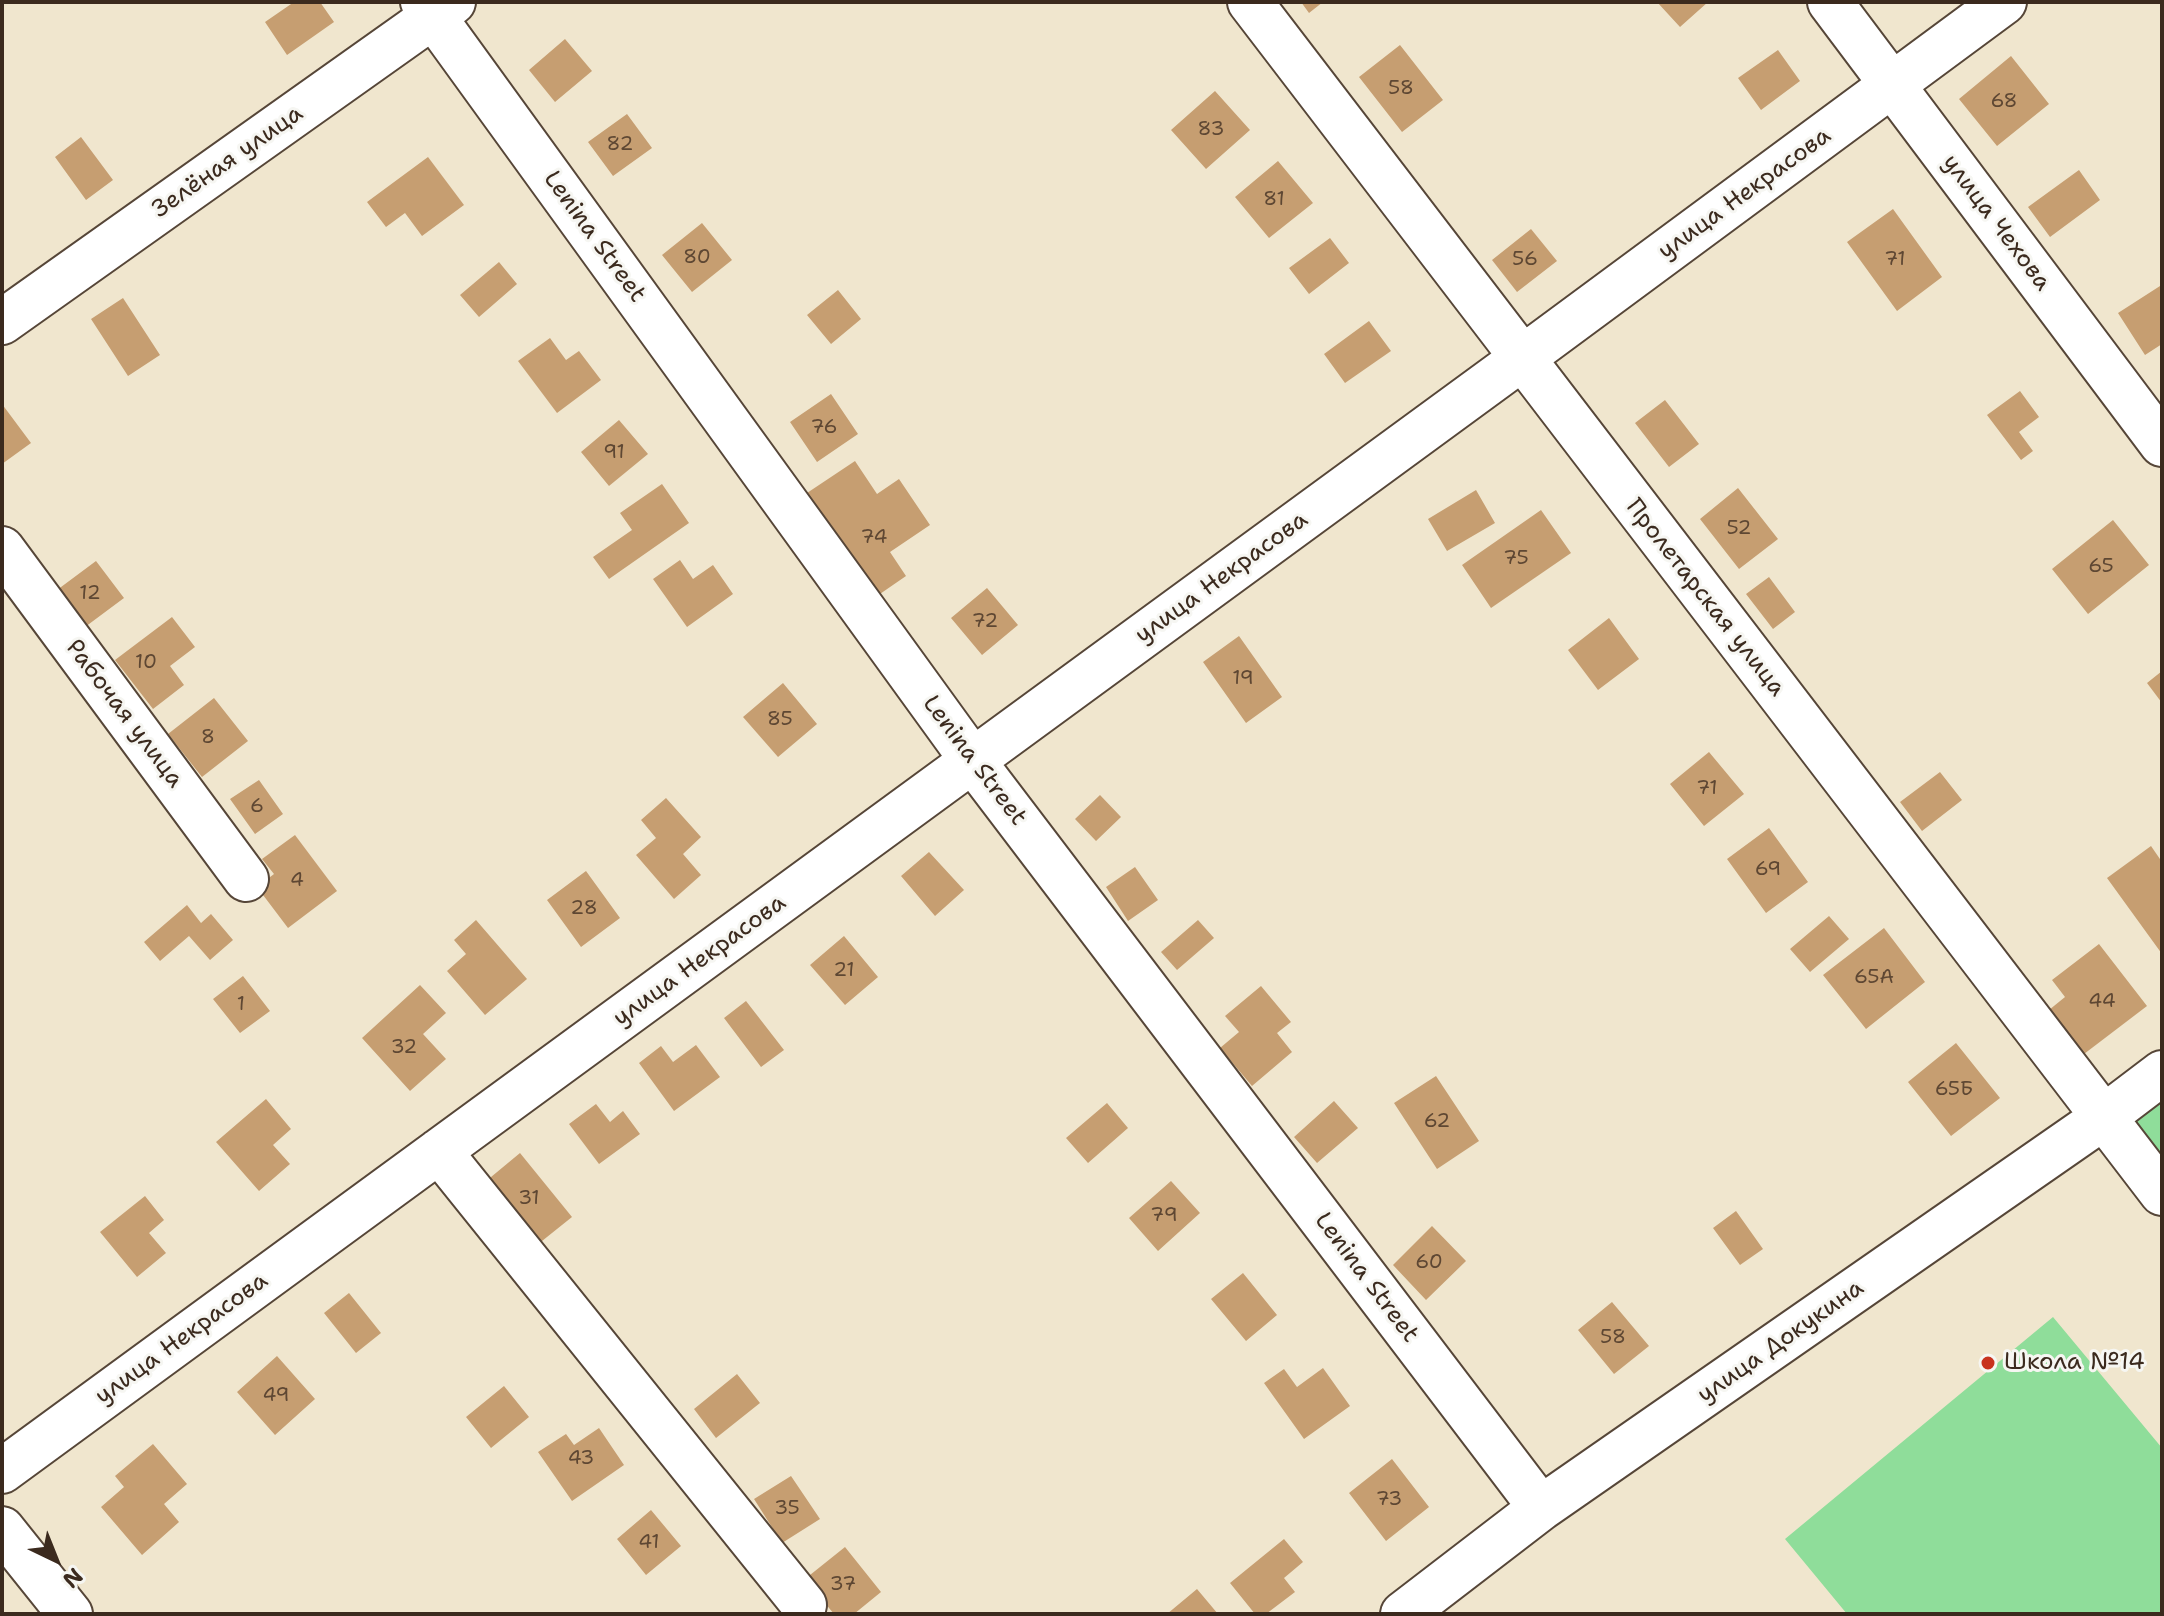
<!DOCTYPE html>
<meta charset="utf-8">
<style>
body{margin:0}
#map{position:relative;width:2164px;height:1616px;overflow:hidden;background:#f0e6ce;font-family:"Shantell Sans",sans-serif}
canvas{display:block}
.frame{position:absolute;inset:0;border:4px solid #3b2a1e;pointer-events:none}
.north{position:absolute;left:16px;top:1520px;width:80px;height:80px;-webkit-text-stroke:6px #f6f6f2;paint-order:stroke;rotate:137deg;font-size:22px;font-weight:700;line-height:32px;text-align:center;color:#3b2a1e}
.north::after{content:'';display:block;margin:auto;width:28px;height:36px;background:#3b2a1e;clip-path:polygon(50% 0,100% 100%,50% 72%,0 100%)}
</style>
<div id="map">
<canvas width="2164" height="1616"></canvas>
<div class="frame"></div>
<div class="north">N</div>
</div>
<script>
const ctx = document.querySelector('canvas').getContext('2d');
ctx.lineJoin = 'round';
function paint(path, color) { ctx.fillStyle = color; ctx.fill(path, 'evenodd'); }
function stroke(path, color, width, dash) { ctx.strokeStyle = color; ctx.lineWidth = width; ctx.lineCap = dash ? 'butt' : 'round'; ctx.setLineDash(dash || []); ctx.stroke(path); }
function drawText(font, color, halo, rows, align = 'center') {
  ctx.font = font + ' "Shantell Sans",sans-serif'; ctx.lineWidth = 6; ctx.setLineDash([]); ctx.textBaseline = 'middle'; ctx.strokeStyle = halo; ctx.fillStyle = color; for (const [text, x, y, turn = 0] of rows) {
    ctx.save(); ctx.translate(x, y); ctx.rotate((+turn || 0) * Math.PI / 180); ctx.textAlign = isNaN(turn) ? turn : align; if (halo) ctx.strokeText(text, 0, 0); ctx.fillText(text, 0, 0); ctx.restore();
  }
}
paint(new Path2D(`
 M2162 1098V1156L2134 1119Z
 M2053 1317 2162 1448V1614H1847L1785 1539Z`), '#8fdd9a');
paint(new Path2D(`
 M294 2H320L334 22 287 55 265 22Z
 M1301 2H1323L1309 13Z
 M1657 2H1708L1680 27Z
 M565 39 592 71 555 102 529 70Z
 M1400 45 1443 100 1402 132 1359 77Z
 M1778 50 1800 81 1761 110 1738 78Z
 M2011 56 2049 104 1997 146 1959 99Z
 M1215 91 1250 130 1206 169 1171 130Z
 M627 114 652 148 613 176 588 142Z
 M81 137 113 180 86 200 55 157Z
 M428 157 464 205 422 236 405 213 386 227 367 202Z
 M1278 161 1313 203 1269 238 1235 197Z
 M2079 170 2100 200 2050 237 2028 207Z
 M1893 209 1942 277 1897 311 1847 242Z
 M702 223 732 260 692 292 662 255Z
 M1531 229 1557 261 1517 292 1492 260Z
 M1330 238 1349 263 1309 294 1289 268Z
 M499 262 517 284 479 317 460 295Z
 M2160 286 2162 344 2145 355 2118 313Z
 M838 290 861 319 831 344 807 315Z
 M123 298 160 355 128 376 91 319Z
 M1369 321 1391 351 1345 383 1324 354Z
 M550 338 566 360 579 351 601 380 557 413 518 361Z
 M2020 391 2039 417 2019 432 2033 451 2021 460 1987 415Z
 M831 394 858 434 817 462 790 422Z
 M1665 400 1699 444 1669 467 1635 423Z
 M2 404 31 443 2 464Z
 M619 420 648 454 609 486 581 452Z
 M855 461 877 494 899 479 930 525 890 552 906 576 877 596 807 493Z
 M662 484 689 523 609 579 593 557 632 530 620 513Z
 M1738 488 1778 539 1739 569 1700 519Z
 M1476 490 1495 523 1447 551 1428 519Z
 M1541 510 1571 553 1491 608 1462 565Z
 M2113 520 2149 565 2088 614 2052 569Z
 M680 560 693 579 713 565 733 594 687 627 653 579Z
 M96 561 124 598 85 627 57 590Z
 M1769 577 1795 612 1773 629 1746 594Z
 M987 588 1018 625 982 655 951 618Z
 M172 617 195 647 170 666 184 685 153 709 115 660Z
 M1609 618 1639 659 1598 690 1568 650Z
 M1239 636 1282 697 1246 723 1203 662Z
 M2162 671V703L2147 683Z
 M783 683 817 724 778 757 743 717Z
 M214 698 248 741 202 777 168 734Z
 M1709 752 1744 794 1704 826 1670 784Z
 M1940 772 1962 800 1922 831 1900 802Z
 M259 780 283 814 255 834 230 799Z
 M1100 795 1121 817 1096 841 1075 819Z
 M666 798 701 837 683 854 701 875 674 899 636 855 656 838 641 820Z
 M1769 828 1808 882 1766 913 1727 859Z
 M295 835 337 891 288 928 257 887 274 874 262 859Z
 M2151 846 2162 862V954L2107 878Z
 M929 852 964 890 935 916 901 876Z
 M1135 867 1158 900 1128 921 1106 887Z
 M586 871 620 918 581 947 547 900Z
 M187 905 201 923 211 914 233 940 210 960 189 936 160 961 144 942Z
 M1829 916 1849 939 1810 972 1790 949Z
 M476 920 527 979 485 1015 447 971 466 954 454 940Z
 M1198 920 1214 938 1177 970 1161 952Z
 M1884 928 1925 982 1866 1029 1823 975Z
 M844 936 878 977 845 1005 810 965Z
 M2099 944 2147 1006 2084 1054 2049 1010 2065 997 2052 980Z
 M243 976 270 1011 240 1033 213 999Z
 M420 985 446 1013 423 1034 446 1059 410 1091 362 1038Z
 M1261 986 1291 1022 1277 1033 1292 1052 1252 1086 1220 1048 1239 1032 1225 1016Z
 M746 1001 784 1050 761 1067 724 1018Z
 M1956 1043 2000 1098 1951 1136 1908 1082Z
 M696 1045 720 1077 674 1111 639 1063 661 1046 673 1062Z
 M1436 1076 1479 1141 1437 1169 1394 1103Z
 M266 1099 291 1129 273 1145 290 1164 259 1191 216 1142Z
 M1334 1101 1358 1128 1317 1163 1294 1137Z
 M1107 1103 1128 1128 1088 1163 1066 1138Z
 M596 1104 610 1122 623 1111 640 1134 599 1164 569 1124Z
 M520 1153 572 1217 537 1245 485 1182Z
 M1171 1181 1200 1213 1158 1251 1129 1218Z
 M145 1196 164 1220 149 1233 166 1253 137 1277 100 1232Z
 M1736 1211 1763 1249 1740 1265 1713 1228Z
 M1432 1226 1466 1261 1426 1300 1393 1265Z
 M1243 1273 1277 1315 1246 1341 1211 1299Z
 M349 1293 381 1333 356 1353 324 1313Z
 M1612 1302 1649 1346 1614 1374 1578 1330Z
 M277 1356 315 1399 275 1435 237 1392Z
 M1323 1368 1350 1406 1304 1439 1264 1383 1284 1369 1297 1387Z
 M737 1374 760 1403 716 1438 694 1409Z
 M504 1386 529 1417 491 1448 466 1417Z
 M599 1428 624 1465 572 1501 538 1452 566 1434 574 1445Z
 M153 1444 187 1484 164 1504 179 1522 142 1555 101 1507 124 1487 115 1476Z
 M1392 1459 1429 1507 1386 1541 1349 1493Z
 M791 1476 820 1519 782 1543 754 1499Z
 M651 1510 681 1546 646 1575 617 1539Z
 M1284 1539 1303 1562 1284 1578 1295 1592 1266 1614H1255L1230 1583Z
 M845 1547 881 1592 854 1614H834L805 1579Z
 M1197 1589 1218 1614H1167Z`), '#c69e71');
const minor = new Path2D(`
 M423 2 973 761 1541 1508
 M1250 2 2162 1193
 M1830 2 2162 444
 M2 322 453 2
 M2 549 246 879
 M439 1151 804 1605
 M2 1471 1521 359 2004 2
 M2 1529 70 1614
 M1403 1614 1541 1508 2104 1117 2162 1073`);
stroke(minor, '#564638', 48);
stroke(minor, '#fff', 44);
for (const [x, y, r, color] of [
 [1988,1363,8,"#c8321e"]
]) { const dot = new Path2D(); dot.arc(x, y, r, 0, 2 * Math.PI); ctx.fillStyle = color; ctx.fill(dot); stroke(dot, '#f6f6f2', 3); }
drawText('20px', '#5e4733', null, [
 ["58",1401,89],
 ["68",2004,102],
 ["83",1211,130],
 ["82",620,145],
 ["81",1274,200],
 ["80",697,258],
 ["56",1525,260],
 ["71",1895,260],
 ["76",824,428],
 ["91",614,453],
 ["52",1739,529],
 ["74",874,538],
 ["75",1516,559],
 ["65",2101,567],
 ["12",90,594],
 ["72",985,622],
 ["10",146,663],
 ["19",1243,679],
 ["85",780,720],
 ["8",208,738],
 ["71",1707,789],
 ["6",257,807],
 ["69",1768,870],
 ["4",297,881],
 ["28",584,909],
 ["21",844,971],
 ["65А",1874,978],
 ["44",2102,1002],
 ["1",241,1005],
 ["32",404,1048],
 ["65Б",1954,1090],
 ["62",1437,1122],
 ["31",529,1199],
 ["79",1164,1216],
 ["60",1429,1263],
 ["58",1613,1338],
 ["49",276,1396],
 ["43",581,1459],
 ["73",1389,1500],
 ["35",787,1509],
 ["41",649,1543],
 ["37",843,1585]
]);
drawText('24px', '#3b2a1e', '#f6f6f2', [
 ["Зелёная улица",228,162,-35],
 ["улица Некрасова",1745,194,-36],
 ["улица Чехова",1996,223,53],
 ["Lenina Street",594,237,54],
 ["улица Некрасова",1222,578,-36],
 ["Пролетарская улица",1705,598,52],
 ["Рабочая улица",124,714,53],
 ["Lenina Street",974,761,53],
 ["улица Некрасова",700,961,-36],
 ["Lenina Street",1366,1278,53],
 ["улица Некрасова",182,1339,-36],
 ["улица Докукина",1781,1342,-35]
]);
drawText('24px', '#3b2a1e', '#f6f6f2', [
 ["Школа №14",2004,1363]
], 'left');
</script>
